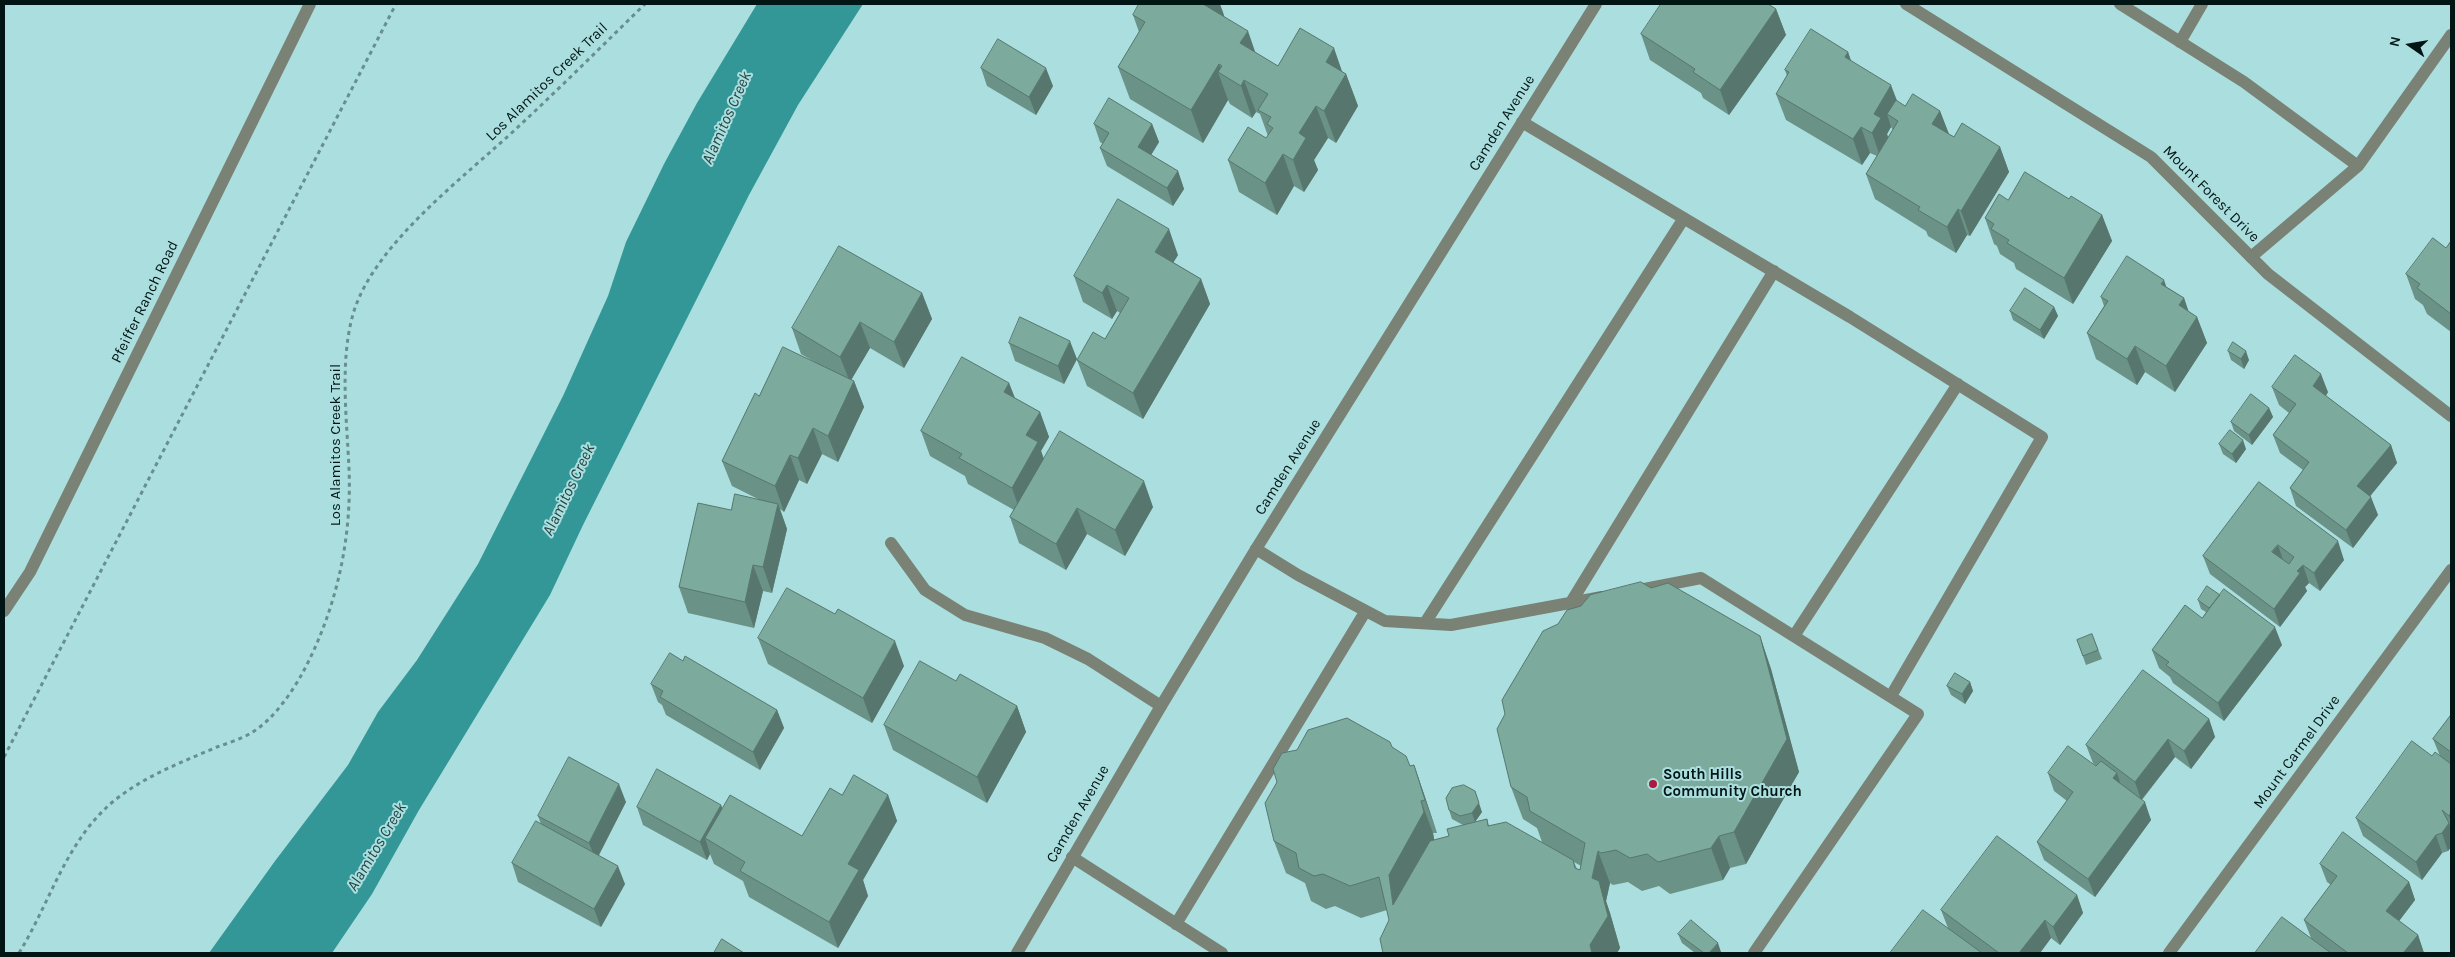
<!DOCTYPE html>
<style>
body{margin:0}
#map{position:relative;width:2455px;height:957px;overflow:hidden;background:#abdede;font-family:Karla,sans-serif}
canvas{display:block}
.frame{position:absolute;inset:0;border:5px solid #021515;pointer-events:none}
.north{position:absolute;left:2385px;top:20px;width:50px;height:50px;-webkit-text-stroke:4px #abdede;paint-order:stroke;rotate:283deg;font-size:14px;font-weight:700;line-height:20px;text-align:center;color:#021515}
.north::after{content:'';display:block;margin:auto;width:18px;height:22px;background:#021515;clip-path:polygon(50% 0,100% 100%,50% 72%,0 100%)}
</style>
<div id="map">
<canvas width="2455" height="957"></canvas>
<div class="frame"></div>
<div class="north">N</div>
</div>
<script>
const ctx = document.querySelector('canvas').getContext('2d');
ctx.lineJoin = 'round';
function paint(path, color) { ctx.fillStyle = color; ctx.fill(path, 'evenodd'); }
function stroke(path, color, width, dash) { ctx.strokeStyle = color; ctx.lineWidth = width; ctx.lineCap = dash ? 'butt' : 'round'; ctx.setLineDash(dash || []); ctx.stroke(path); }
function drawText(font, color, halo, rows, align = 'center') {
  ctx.font = font + ' Karla,sans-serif'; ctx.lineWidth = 4; ctx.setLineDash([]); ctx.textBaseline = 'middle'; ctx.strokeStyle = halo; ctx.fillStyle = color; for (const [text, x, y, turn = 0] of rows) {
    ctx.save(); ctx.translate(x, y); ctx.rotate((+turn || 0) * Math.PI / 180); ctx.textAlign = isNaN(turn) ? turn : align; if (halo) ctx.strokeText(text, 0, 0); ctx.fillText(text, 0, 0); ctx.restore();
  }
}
paint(new Path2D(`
 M757 4H863L798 105 749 195 583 525 550 595 419 810 372 894 332 953H209L275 861 348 765 378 712 417 660 478 564 563 396 608 296 626 242 664 164 697 103Z`), '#339797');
stroke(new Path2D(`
 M4 757 396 4
 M19 953C51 901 66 840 115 800 145 776 182 762 217 747 228 743 241 739 251 733 272 721 290 695 302 674 336 611 352 540 349 469 347 420 339 359 354 311 376 242 466 176 518 127 561 87 603 45 645 4`), '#688e8e', 3, [4, 4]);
stroke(new Path2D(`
 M2120 4 2244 82 2358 166
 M2180 42 2202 4
 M1522 122 1850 317 2042 437 1891 696
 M2251 257 2358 166 2451 35
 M1256 549 1298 575 1385 621 1451 625 1602 597
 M1634 591 1701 578 1918 714 1754 953
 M1570 604 1774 271
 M1425 623 1684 218
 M1794 636 1958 384
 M1072 857 1222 953
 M1176 924 1365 612`), '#798274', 12);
stroke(new Path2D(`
 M1906 4 2151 157 2268 274 2451 416
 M891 543 925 590 965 615 1045 638 1088 659 1161 706
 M4 611 30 572 310 4
 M2169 953 2451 570`), '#798274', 12);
stroke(new Path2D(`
 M1017 953 1161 706 1256 549 1596 4`), '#798274', 12);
paint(new Path2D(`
 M1776 9 1786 35 1729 115 1703 98 1701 93 1650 60 1641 34Z
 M1133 15H1224V16L1256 53 1278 66 1342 72 1346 74 1358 106 1336 143 1328 138 1314 160 1318 170 1304 192 1294 186 1277 215 1239 192 1228 160 1266 138 1268 136 1260 114 1256 112 1252 118 1230 104 1228 100 1203 143 1130 99 1118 67 1139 32Z
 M1848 52 1851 61 1897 101 1905 106 1940 111 1949 134 1954 137 2000 147 2009 172 1970 236 1967 235 1956 253 1928 236 1926 231 1875 199 1866 174 1877 156 1870 153 1862 165 1786 120 1776 94 1787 76 1785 70ZM1891 127 1893 130 1888 138 1887 134Z
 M981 68 1053 86 1036 115 987 86Z
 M1094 124H1152L1159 142 1151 155 1178 171 1184 189 1173 206 1107 166 1100 148 1103 144 1100 142Z
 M2069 199 2102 215 2112 241 2073 304 2016 269 2014 263 2000 254 1997 246 1994 244 1985 218 2008 200Z
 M2451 241V332L2427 314 2423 305 2415 299 2406 274 2446 248Z
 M1178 255 1173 262 1201 279 1210 304 1143 419 1087 386 1077 360 1105 339 1120 313 1117 311 1112 319 1083 302 1074 276Z
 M2167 287 2184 298 2188 311 2197 317 2207 343 2175 392 2145 372 2137 385 2096 359 2087 333 2104 306 2101 297Z
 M922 293 932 319 904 368 870 348 851 380 854 381 864 407 838 462 822 454 807 484 799 480 784 512 780 509 787 529 772 593 763 591 754 628 688 613 679 587 731 510 758 499 732 486 722 461 759 396 818 364 801 354 792 328Z
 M2054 307 2058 316 2044 339 2013 320 2010 311Z
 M1009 343 1077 359 1064 384 1015 361Z
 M2228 351 2249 360 2244 369 2231 360Z
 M1009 383 1015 398 1040 412 1049 437 1041 451 1044 459 1153 507 1125 556 1087 534 1066 570 1019 543 1010 517 1014 510 968 484 965 476 930 456 921 431Z
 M2272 387 2328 392 2326 396 2391 445 2397 463 2370 496 2378 515 2353 548 2296 506 2290 488 2303 470 2280 453 2273 435 2289 413 2279 405Z
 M2269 408 2273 417 2252 445 2234 431 2231 422Z
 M2219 444 2246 449 2236 463 2223 454Z
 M2259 482 2344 560 2320 591 2309 583 2305 587 2307 591 2280 627 2210 574 2203 556Z
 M1651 588 1760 636 1771 669 1799 772 1746 864 1730 868 1723 880 1670 894 1659 886 1642 891 1628 882 1613 885 1610 883 1606 901 1610 913 1620 948 1617 953H1383L1389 920 1387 910 1361 918 1335 906 1326 909 1311 901 1305 883 1286 873 1274 841 1297 750 1392 747 1410 766 1414 765 1425 797 1437 833H1433L1434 840 1449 836 1463 825 1452 819 1449 810 1482 812 1475 822 1487 819 1489 826 1542 842 1537 828 1523 819 1511 787ZM1574 862 1581 866 1580 870 1577 869Z
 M2198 600 2282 645 2224 721 2173 683 2170 677 2159 668 2152 650 2202 618 2206 612 2201 609Z
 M2092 634 2102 659 2086 665 2077 640Z
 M758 638 904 666 872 723 768 664Z
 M1970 682 1973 691 1965 704 1951 695 1947 686Z
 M651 684 777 710 784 728 760 770 666 715 662 705 658 702Z
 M1017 706 1026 732 987 803 893 750 884 725Z
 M2451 715V847L2448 851 2442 853 2422 880 2363 836 2356 818 2432 756H2440L2433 739Z
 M2209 719 2215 737 2191 769 2175 757 2142 800 2151 820 2095 897 2044 860 2037 842 2067 801 2054 791 2048 773 2096 766 2093 763 2086 745Z
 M842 795H888L897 821 863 880 868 896 838 948 749 897 743 881 714 864 710 854 707 860 643 825 637 807 721 805 722 808 802 836Z
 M626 802 598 855 625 884 601 927 518 882 512 863 541 824 538 816Z
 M2320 864 2409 882 2415 900 2399 921 2418 935 2424 953H2255L2311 938 2304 920 2331 885 2327 882Z
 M2077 895 2083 913 2060 945 2051 938 2040 953H1890L1948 928 1941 910Z
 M1678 934 1721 952 1720 953H1695L1682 943Z`), '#6b9287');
paint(new Path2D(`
 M1202 4H1220L1224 15 1213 35Z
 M1776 9 1786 35 1729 115 1720 90Z
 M1248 31 1259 63 1240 43Z
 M1334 48 1344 77 1346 74 1358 106 1336 143 1324 111 1326 62Z
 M1848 52 1857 78 1845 57Z
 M1219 64 1223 75 1218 72 1228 100 1203 143 1191 110Z
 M1046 68 1053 86 1036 115 1029 97Z
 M1244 80 1256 112 1252 118 1241 86Z
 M1891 85 1901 111 1887 114 1891 127 1887 134 1890 143 1881 159 1872 133 1874 114Z
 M1316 106 1328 138 1314 160 1318 170 1304 192 1293 160 1299 133Z
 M1940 111 1950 137 1932 124Z
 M1152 124 1159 142 1145 165 1138 147Z
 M1861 127 1870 153 1862 165 1853 139Z
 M2000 147 2009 172 1970 236 1961 211Z
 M1283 154 1294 186 1277 215 1265 183Z
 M1178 171 1184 189 1173 206 1167 188Z
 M1958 209 1967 235 1956 253 1947 227Z
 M2102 215 2112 241 2073 304 2064 278Z
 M1169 229 1178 255 1164 278 1155 252Z
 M1201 279 1210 304 1143 419 1133 393Z
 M2164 280 2173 306 2161 284Z
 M1107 285 1117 311 1112 319 1102 293Z
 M922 293 932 319 904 368 894 342Z
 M2184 298 2193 324 2197 317 2207 343 2175 392 2166 366 2179 305Z
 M2054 307 2058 316 2044 339 2040 330Z
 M860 322 870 348 850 382 840 357Z
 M1070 341 1077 359 1064 384 1058 366Z
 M2135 346 2145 372 2137 385 2127 359Z
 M2246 351 2249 360 2244 369 2241 359Z
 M2321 374 2328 392 2320 405 2313 386Z
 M854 381 864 407 838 462 828 436Z
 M1009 383 1019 409 1004 392Z
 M2269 408 2273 417 2252 445 2249 435Z
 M1040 412 1049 437 1041 451 1047 468 1021 514 1012 488 1026 435Z
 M813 428 822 454 807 484 798 458Z
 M2243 440 2246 449 2236 463 2232 454Z
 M2391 445 2397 463 2363 505 2357 486Z
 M790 455 799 480 784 512 775 486Z
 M1144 481 1153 507 1125 556 1115 530Z
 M2371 497 2378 515 2353 548 2346 530Z
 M778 504 787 529 772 593 763 567Z
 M1077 508 1087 534 1066 570 1056 544Z
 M2338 541 2344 560 2320 591 2314 573Z
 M2278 545 2284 563 2272 552Z
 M753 565 763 591 754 628 745 602Z
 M2303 565 2309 583 2305 587 2307 591 2280 627 2274 609 2297 571Z
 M2275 627 2282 645 2224 721 2218 703Z
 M1760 636 1771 669 1799 772 1746 864 1734 832Z
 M895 641 904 666 872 723 863 698Z
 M1970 682 1973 691 1965 704 1962 694Z
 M1017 706 1026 732 987 803 977 777Z
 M777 710 784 728 760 770 753 752Z
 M2209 719 2215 737 2191 769 2184 751Z
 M2168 739 2175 757 2141 800 2135 782Z
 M1414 765 1425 797 1437 833 1425 800Z
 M2117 773 2123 791 2113 778Z
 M619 784 626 802 596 861 589 843Z
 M1475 791 1482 812 1475 822 1472 813Z
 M888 795 897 821 863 880 868 896 838 948 829 922 848 864Z
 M1421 801 1433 833 1435 844 1393 905 1389 875Z
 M2145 802 2151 820 2095 897 2088 879Z
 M721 805 727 823 705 838 710 854 707 860 700 842Z
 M2451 812V822L2449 816Z
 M2449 823 2451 829V847L2448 851 2442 833Z
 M2436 835 2442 853 2422 880 2416 862Z
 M1719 836 1730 868 1723 880 1711 848Z
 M1598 851 1610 883 1606 901 1610 913 1620 948 1617 953H1592L1590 945 1592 878Z
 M618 866 625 884 601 927 594 909Z
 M2409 882 2415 900 2393 929 2386 911Z
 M2077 895 2083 913 2060 945 2053 927Z
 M2045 920 2051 938 2040 953H2019Z
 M2418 935 2424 953H2405L2404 952Z
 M1718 943 1721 952 1720 953H1709Z`), '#57776e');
const building = new Path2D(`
 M1139 4H1203L1248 31 1240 43 1278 66 1300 28 1334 48 1326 62 1346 74 1324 111 1316 106 1299 133 1306 138 1293 160 1283 154 1265 183 1228 160 1248 127 1266 138 1273 128 1267 124 1271 117 1258 110 1268 94 1244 80 1241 86 1218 72 1222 66 1219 64 1191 110 1118 67 1145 22 1133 15Z
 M1661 4H1768L1776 9 1720 90 1693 72 1695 69 1641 34Z
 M1811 29 1848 52 1845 57 1891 85 1874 114 1881 118 1872 133 1861 127 1853 139 1776 94 1789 72 1785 70Z
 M998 39 1046 68 1029 97 981 68Z
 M1913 94 1940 111 1932 124 1954 137 1962 123 2000 147 1961 211 1958 209 1947 227 1918 210 1920 207 1866 174 1898 121 1887 114 1896 100 1905 106Z
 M1109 98 1152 124 1138 147 1178 171 1167 188 1100 148 1109 133 1094 124Z
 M2025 172 2069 199 2071 196 2102 215 2064 278 2007 243 2009 240 1991 229 1994 224 1985 218 1999 194 2008 200Z
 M1118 199 1169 229 1155 252 1201 279 1133 393 1077 360 1093 332 1105 339 1129 298 1107 285 1102 293 1074 276Z
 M2433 238 2446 248 2451 241V314L2417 288 2420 284 2406 274Z
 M839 246 922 293 894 342 860 322 840 357 792 328Z
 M2127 256 2164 280 2161 284 2184 298 2179 305 2197 317 2166 366 2135 346 2127 359 2087 333 2108 301 2101 297Z
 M2025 288 2054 307 2040 330 2010 311Z
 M1020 317 1070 341 1058 366 1009 343Z
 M2233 342 2246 351 2241 359 2228 351Z
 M783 347 854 381 828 436 813 428 798 458 790 455 775 486 722 461 755 393 759 396Z
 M2295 355 2321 374 2313 386 2391 445 2357 486 2371 497 2346 530 2290 488 2309 462 2273 435 2296 404 2272 387Z
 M962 357 1009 383 1004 392 1040 412 1026 435 1038 442 1012 488 959 458 962 454 921 431Z
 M2251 394 2269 408 2249 435 2231 422Z
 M2230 430 2243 440 2232 454 2219 444Z
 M1060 431 1144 481 1115 530 1077 508 1056 544 1010 517Z
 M2259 482 2338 541 2314 573 2303 565 2297 571 2300 573 2274 609 2203 556ZM2278 545 2294 557 2289 564 2272 552Z
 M735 494 778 504 763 567 753 565 745 602 679 587 698 503 731 510Z
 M1641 582 1651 588 1668 583 1760 636 1787 739 1734 832 1719 836 1711 848 1658 862 1647 854 1630 858 1616 850 1601 853 1598 851 1592 878 1599 881 1608 916 1590 945 1592 953H1383L1380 939 1389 920 1379 877 1350 886 1323 874 1314 876 1299 868 1296 853 1274 841 1265 803 1277 782 1273 769 1282 753 1297 750 1308 730 1347 718 1390 742 1392 747 1406 756 1410 766 1414 765 1425 800 1421 801 1424 812 1389 875 1393 905 1430 841 1449 836 1447 829 1487 819 1488 826 1506 822 1573 860 1575 868 1580 870 1585 843 1530 811 1527 797 1511 787 1497 729 1505 714 1502 700 1543 631 1558 624 1567 610 1581 606 1590 595Z
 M2207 586 2220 595 2209 608 2198 600Z
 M787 588 835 614 838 609 895 641 863 698 758 638Z
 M2224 589 2275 627 2218 703 2166 665 2169 662 2152 650 2185 605 2202 618Z
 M2092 634 2098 650 2083 656 2077 640Z
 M670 653 683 661 685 656 777 710 753 752 660 697 663 691 651 684Z
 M920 661 956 681 960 674 1017 706 977 777 884 725Z
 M2143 670 2209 719 2184 751 2168 739 2135 782 2086 745Z
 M1955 673 1970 682 1962 694 1947 686Z
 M2451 715V752L2433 739Z
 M2412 741 2432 756 2435 752 2451 764V812L2449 816 2442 810 2449 823 2442 833 2436 835 2416 862 2356 818Z
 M2068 746 2096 766 2101 761 2117 773 2113 778 2145 802 2088 879 2037 842 2073 792 2048 773Z
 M569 757 619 784 589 843 538 816Z
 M657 769 721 805 700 842 637 807Z
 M854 775 888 795 848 864 859 870 829 922 740 871 745 862 705 838 730 795 802 836 830 788 842 795Z
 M1464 785 1475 791 1479 803 1472 813 1460 816 1449 810 1446 798 1452 788Z
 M536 821 618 866 594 909 512 863Z
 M2343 832 2409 882 2386 911 2418 935 2404 952 2406 953H2348L2304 920 2337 876 2320 864Z
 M1997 836 2077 895 2053 927 2045 920 2019 953H1999L1941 910Z
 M1923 910 1982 953H1890Z
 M2282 917 2331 953H2255Z
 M1691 920 1718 943 1709 953H1704L1678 934Z
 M722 939 744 953H714Z`);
paint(building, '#7caa9d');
stroke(building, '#57776e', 1);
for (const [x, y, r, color] of [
 [1653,784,5,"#ad183c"]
]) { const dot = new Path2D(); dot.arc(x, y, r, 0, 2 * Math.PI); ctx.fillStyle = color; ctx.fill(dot); stroke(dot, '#abdede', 2); }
drawText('15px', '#021515', '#abdede', [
 ["Los Alamitos Creek Trail",547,82,-44],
 ["Camden Avenue",1502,123,-58],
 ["Mount Forest Drive",2211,194,45],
 ["Pfeiffer Ranch Road",145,302,-64],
 ["Los Alamitos Creek Trail",336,445,-90],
 ["Camden Avenue",1288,467,-58],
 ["Mount Carmel Drive",2297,752,-54],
 ["Camden Avenue",1078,814,-60]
]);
drawText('bold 15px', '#021515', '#abdede', [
 ["South Hills",1663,775],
 ["Community Church",1663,792]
], 'left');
drawText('italic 16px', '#264444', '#abdede', [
 ["Alamitos Creek",727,118,-66],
 ["Alamitos Creek",569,490,-64],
 ["Alamitos Creek",377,847,-59]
]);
</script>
